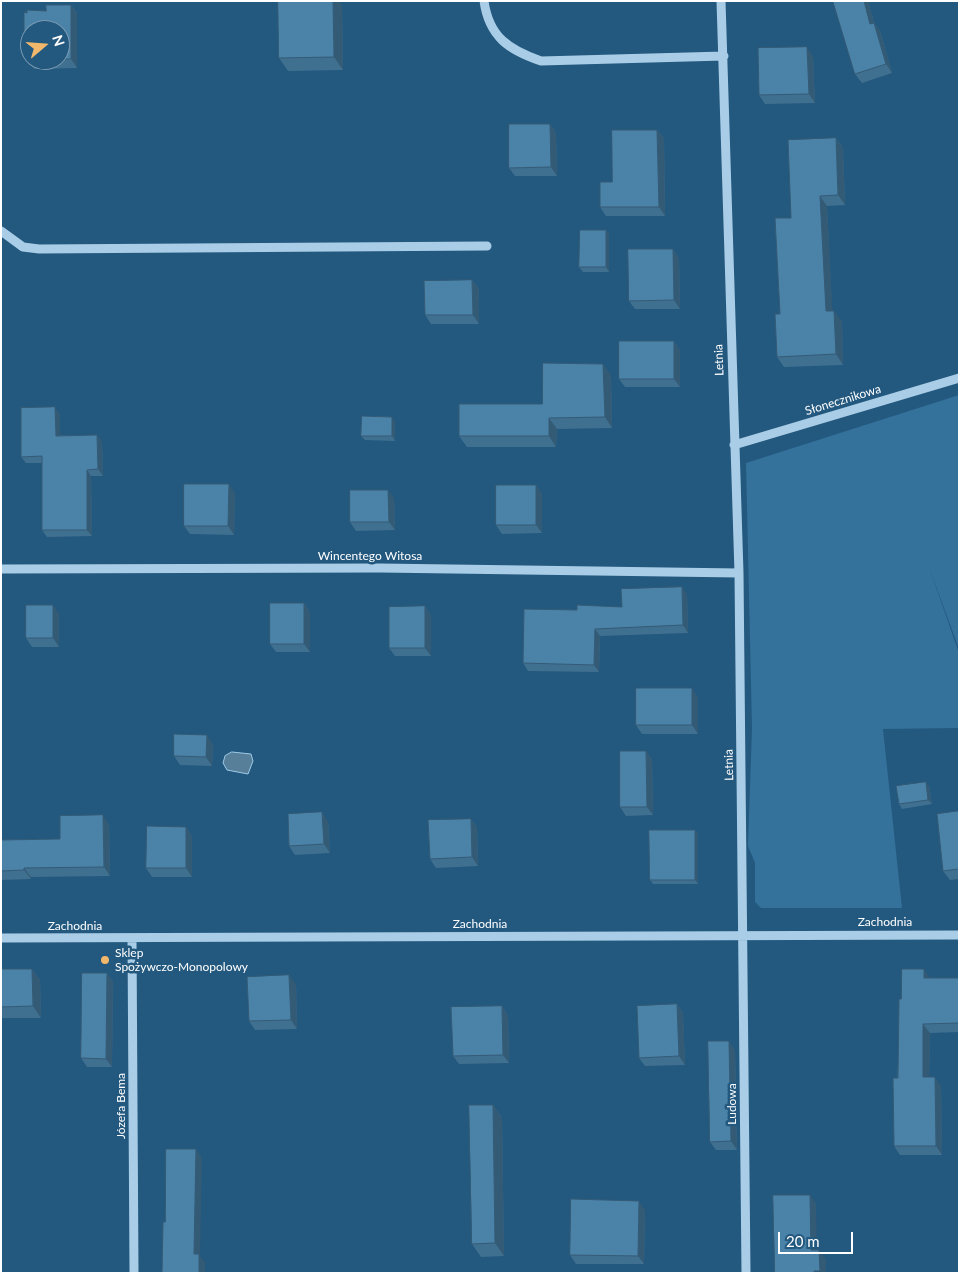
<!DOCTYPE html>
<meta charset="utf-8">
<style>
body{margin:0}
#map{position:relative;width:960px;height:1274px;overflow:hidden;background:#23587f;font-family:Lato,sans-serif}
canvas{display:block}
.frame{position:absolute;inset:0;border:2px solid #fff;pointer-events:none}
.north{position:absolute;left:20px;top:20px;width:50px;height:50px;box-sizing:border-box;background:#23587f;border:1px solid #7b9bb2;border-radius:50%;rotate:72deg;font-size:14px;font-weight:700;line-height:20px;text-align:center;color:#fff}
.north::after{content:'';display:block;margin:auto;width:18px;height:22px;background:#f1b86c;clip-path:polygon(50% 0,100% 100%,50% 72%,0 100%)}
.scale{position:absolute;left:778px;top:1232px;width:75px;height:22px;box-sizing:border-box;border:2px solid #fff;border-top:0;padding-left:6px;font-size:15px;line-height:18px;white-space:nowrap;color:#fff;-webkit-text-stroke:4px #23587f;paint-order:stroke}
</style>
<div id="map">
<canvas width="960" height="1274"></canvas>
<div class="frame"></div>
<div class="north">N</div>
<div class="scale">20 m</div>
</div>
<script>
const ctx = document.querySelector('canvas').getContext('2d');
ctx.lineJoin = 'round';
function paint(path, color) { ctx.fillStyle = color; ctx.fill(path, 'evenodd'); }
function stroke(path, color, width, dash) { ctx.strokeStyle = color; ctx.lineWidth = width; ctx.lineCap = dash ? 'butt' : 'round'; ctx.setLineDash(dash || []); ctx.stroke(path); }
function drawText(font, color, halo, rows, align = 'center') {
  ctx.font = font + ' Lato,sans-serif'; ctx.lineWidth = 5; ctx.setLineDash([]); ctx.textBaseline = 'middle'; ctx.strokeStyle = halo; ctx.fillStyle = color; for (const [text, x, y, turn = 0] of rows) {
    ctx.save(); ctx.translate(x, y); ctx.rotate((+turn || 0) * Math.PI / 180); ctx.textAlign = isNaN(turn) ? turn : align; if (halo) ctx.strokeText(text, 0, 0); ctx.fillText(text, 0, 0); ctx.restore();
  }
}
paint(new Path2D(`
 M959 395V649L929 567 959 653V728L883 729 902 908H761L755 902V863L748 846 752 728 746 463Z`), '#34719b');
const water = new Path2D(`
 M232 752 251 754 253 761 248 774 227 770 223 763 225 756Z`);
paint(water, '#587f99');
stroke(water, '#9dcae7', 1);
stroke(new Path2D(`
 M484 1C489 37 509 50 541 61L724 56
 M721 1 739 573 746 1273
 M1 231 23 247 39 249 487 246
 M734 445 959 378
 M1 569 380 568 739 573
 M1 938 959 935
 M132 938 134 1273`), '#a9cde6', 9);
paint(new Path2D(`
 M278 1H339L342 6 343 70 288 71 279 58Z
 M833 1H868L874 23 880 31 892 73 862 83 855 74Z
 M71 5 77 13V68L34 69 27 60V52L24 47 27 13 46 11ZM60 30V60H30Z
 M813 56 815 103 765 104 759 95Z
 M550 124 556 132 557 176H515L509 168Z
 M657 130 664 138 665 216H606L600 207 612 182Z
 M836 138 843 148 845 205 827 206 832 311 842 321 843 365 784 367 777 357 780 314 791 218Z
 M606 230 609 234V272H583L579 267Z
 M673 249 679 258 680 309H635L629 301Z
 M472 280 479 289V324H431L425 315Z
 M674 341 680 350V387H625L619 379Z
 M611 375 612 428 557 429 556 447H467L459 436 542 404Z
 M60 414V435L102 441 103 476H91L92 536 47 537 42 530V463H26L21 457Z
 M395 421V441L365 440 361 436Z
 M235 493 234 535 190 534 184 526Z
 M542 493V533L502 534 496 525Z
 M394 498 395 530 356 531 350 522Z
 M687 594 688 633 600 636 599 672 528 671 523 663 577 610 622 607Z
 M304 603 310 612V652H276L270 644Z
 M425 606 431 615V656H395L389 648Z
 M59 613V647H32L26 638Z
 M698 697V734H642L636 725Z
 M213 744 212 766 180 765 174 756Z
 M646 751 652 760 653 815 626 816 620 807Z
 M929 786 932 804 902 809 899 804Z
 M959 811V879L950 880 943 871Z
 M471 819 477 827 478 866 436 868 430 859Z
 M328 821 330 853 295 855 289 846Z
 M109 824 110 876 31 877V879L1 880V840L60 839Z
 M186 827 192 836V877H152L146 868Z
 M695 830 698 834V884H653L650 880Z
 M1 969H32L40 980 41 1018H1Z
 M107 973 113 982 112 1067H87L81 1058Z
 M930 978H959V1032L930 1033 929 1077 941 1086 942 1155H900L894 1146 901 999Z
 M296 984 297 1029 255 1030 249 1021Z
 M677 1004 683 1013 685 1065 645 1066 639 1058Z
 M502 1006 508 1015 509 1063 459 1064 453 1056Z
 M735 1050 737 1150H716L710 1142Z
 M493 1105 502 1118 504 1256 481 1257 472 1244Z
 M645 1210 644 1264H576L570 1255Z`), '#407090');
paint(new Path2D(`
 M333 1H339L342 6 343 70 334 57Z
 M864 1H868L874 23 880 31 892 73 886 64 870 24Z
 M71 5 77 13V68L71 59Z
 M807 47 813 56 815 103 809 94Z
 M550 124 556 132 557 176 551 167Z
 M657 130 664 138 665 216 659 207Z
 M836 138 843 148 845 205 838 195Z
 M820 196 827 206 833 321 826 311Z
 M606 230 609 234V272L606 267Z
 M673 249 679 258 680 309 674 300Z
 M472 280 479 289V324L473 315Z
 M834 311 842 321 843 365 836 354Z
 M674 341 680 350V387L674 379Z
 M603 364 611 375 612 428 605 417Z
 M55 407 60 414V442L56 436Z
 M392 417 395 421V441L392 436Z
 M549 418 557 429 556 447 549 436Z
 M97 435 102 441 103 476 98 469Z
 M87 470 91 476 92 536 87 530Z
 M229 484 235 493 234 535 228 526Z
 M536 485 542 493V533L536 525Z
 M388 490 394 498 395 530 389 522Z
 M682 587 687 594 688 633 683 625Z
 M304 603 310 612V652L304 644Z
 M53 605 59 613V647L53 638Z
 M425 606 431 615V656L425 648Z
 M595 629 600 636 599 672 594 665Z
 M692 688 698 697V734L692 725Z
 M207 735 213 744 212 766 206 757Z
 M646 751 652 760 653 815 647 807Z
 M926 782 929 786 932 804 928 800Z
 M322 812 328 821 330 853 324 844Z
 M103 815 109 824 110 876 104 867Z
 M471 819 477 827 478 866 472 857Z
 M186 827 192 836V877L186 868Z
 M695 830 698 834V884L695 880Z
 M24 868 31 877V879L24 870Z
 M32 969 40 980 41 1018 33 1006Z
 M924 969 930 978H924Z
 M107 973 113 982 112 1067 106 1059Z
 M289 975 296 984 297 1029 291 1020Z
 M677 1004 683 1013 685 1065 679 1056Z
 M502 1006 508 1015 509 1063 503 1055Z
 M923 1024 930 1033 929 1086 923 1077Z
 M729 1041 735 1050 737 1150 731 1141Z
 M935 1077 941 1086 942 1155 936 1146Z
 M493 1105 502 1118 504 1256 495 1243Z
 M196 1149 202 1158 200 1256 205 1262V1273H199L194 1254Z
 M810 1195 816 1203 817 1259 811 1250Z
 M639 1201 645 1210 644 1264 638 1256Z
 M819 1250 826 1259V1273H821L820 1271Z`), '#345b76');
const building = new Path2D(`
 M278 1H333L334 57 279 58Z
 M833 1H864L870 24 874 23 886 64 855 74Z
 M46 5H71V59H60V30H30V60H36H27V47H24V12L27 13V10L46 11Z
 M807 47 809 94 759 95 758 48Z
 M509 124H550L551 167 509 168Z
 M612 130H657L659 207H600V182H612Z
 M836 138 838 195 820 196 826 311H834L836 354 777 357 775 314H780L775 218H791L788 140Z
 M580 230H606V267H579Z
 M628 249H673L674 300 629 301Z
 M472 280 473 315H425L424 281Z
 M619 341H674V379H619Z
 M543 363 603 364 605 417 549 418V436H459V404H542Z
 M55 407 56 436 97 435 98 469 87 470V530H42V456L21 457V408Z
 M362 416 392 417V436H361Z
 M184 484H229L228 526H184Z
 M496 485H536V525H496Z
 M350 490H388L389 522H350Z
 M682 587 683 625 595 629 594 665 523 663 524 609 577 610V605L622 607 621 589Z
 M270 603H304V644H270Z
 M26 605H53V638H26Z
 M425 606V648H389V607Z
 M636 688H692V725H636Z
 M174 734 207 735 206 757 174 756Z
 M620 751H646L647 807H620Z
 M926 782 928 800 899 804 896 786Z
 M959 811V869L943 871 937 814Z
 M322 812 324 844 289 846 288 814Z
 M103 815 104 867 24 868V870L1 871V840L60 839V816Z
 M471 819 472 857 430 859 428 820Z
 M147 826 186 827V868H146Z
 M649 830H695V880H650Z
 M1 969H32L33 1006 1 1007Z
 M902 969H924V978H959V1023L923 1024V1077H935L936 1146H894L893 1078H898L899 999H901Z
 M82 973H107L106 1059 81 1058Z
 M289 975 291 1020 249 1021 247 977Z
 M677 1004 679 1056 639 1058 637 1006Z
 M502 1006 503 1055 453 1056 451 1007Z
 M708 1041H729L731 1141 710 1142Z
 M469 1105H493L495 1243 472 1244Z
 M166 1149H196L194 1254H199V1273H162L163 1222H165Z
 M773 1195H810L811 1250H819L820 1271H814V1273H775Z
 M571 1199 639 1201 638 1256 570 1255Z`);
paint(building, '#4b82a8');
stroke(building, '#345b76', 1);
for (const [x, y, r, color] of [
 [105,960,5,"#f1b86c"]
]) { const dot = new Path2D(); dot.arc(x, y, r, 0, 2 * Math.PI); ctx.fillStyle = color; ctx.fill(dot); stroke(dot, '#23587f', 2); }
drawText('12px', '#fff', '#23587f', [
 ["Letnia",719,360,-92],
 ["Słonecznikowa",843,400,-17],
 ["Wincentego Witosa",370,556],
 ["Letnia",729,765,-91],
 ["Zachodnia",885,922],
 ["Zachodnia",480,924],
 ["Zachodnia",75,926],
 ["Ludowa",732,1104,-90],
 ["Józefa Bema",121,1106,-90]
]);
drawText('12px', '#fff', '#23587f', [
 ["Sklep",115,953],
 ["Spożywczo-Monopolowy",115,967]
], 'left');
</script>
